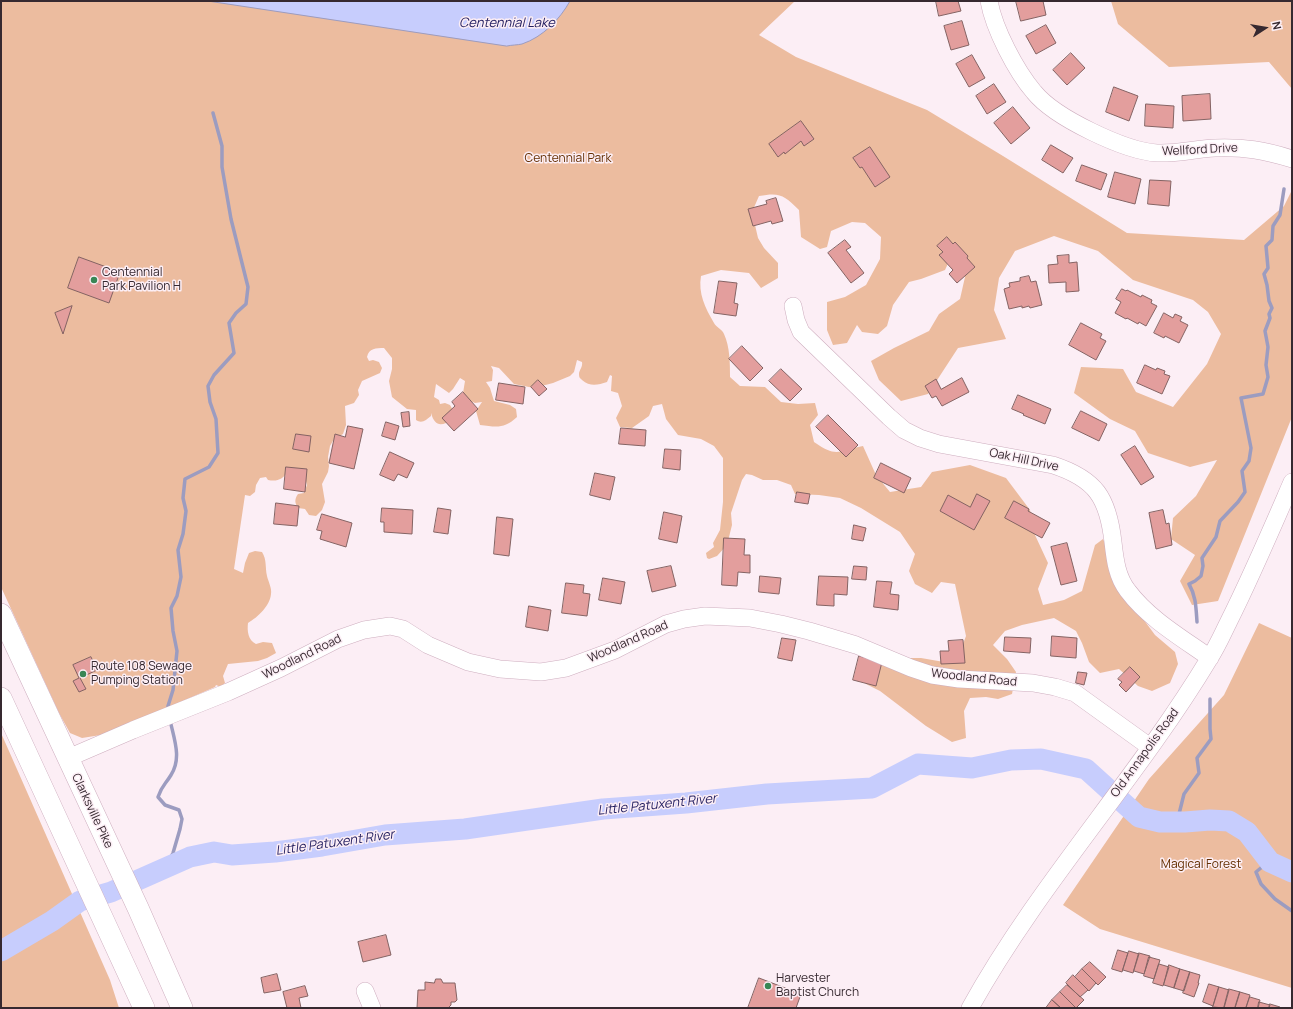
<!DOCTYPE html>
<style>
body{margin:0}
#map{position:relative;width:1293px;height:1009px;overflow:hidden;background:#fceef5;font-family:Manrope,sans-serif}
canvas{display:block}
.frame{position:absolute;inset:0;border:2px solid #362930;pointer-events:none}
.north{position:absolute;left:1245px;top:8px;width:40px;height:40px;-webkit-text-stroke:3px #fceef5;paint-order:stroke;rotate:78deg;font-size:11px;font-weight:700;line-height:16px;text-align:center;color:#362930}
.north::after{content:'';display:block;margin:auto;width:14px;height:18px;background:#362930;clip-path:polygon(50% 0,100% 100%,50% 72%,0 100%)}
</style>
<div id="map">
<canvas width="1293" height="1009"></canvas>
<div class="frame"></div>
<div class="north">N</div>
</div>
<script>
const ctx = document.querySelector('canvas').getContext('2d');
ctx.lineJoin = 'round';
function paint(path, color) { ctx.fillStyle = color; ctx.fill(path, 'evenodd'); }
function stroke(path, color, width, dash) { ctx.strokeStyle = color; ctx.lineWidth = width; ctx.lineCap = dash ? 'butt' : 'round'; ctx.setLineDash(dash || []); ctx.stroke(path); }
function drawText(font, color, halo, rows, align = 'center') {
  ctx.font = font + ' Manrope,sans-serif'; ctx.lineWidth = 3; ctx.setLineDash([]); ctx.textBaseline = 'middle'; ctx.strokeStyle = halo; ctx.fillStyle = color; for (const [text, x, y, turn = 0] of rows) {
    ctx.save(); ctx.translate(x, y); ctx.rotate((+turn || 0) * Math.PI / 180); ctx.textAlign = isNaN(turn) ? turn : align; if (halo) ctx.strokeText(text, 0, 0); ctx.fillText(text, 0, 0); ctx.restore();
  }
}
paint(new Path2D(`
 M1 1H795L759 35 796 57 927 110 1003 156 1127 233 1244 240 1284 206 1292 190V417L1218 601 1192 605 1180 581 1195 555 1171 539 1173 518 1196 496 1217 460 1190 467 1148 453 1135 431 1110 419 1074 393 1081 367 1123 369 1136 392 1173 407 1207 364 1221 334 1208 312 1193 300 1133 280 1098 251 1054 236 1015 251 999 278 994 310 1006 339 958 348 928 394 901 401 879 380 871 361 894 348 929 331 939 314 960 299 965 277 960 254 951 257 945 270 921 279 909 282 893 305 887 326 878 334 862 332 857 325 847 343 833 345 827 330V302L845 297 866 285 880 259 881 237 865 223 852 222 831 231 827 247 820 249 801 237 799 210C784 195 780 192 759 196L752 212 758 238 764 248 778 263V278L761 288 749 273 721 270 701 276C698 293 705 308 714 323 716 327 722 329 724 334 730 347 730 363 730 377L740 386 765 387 781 402 798 404 815 403 818 415 810 425 814 442C837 458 838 451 863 446L876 475 890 492 921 487 932 472 970 465 1006 478 1030 510 1035 535 1048 563 1038 589 1043 605 1064 600 1082 591 1095 545 1103 539 1138 612 1155 635 1175 652 1178 664 1170 683 1152 691 1138 686 1119 669 1100 673 1089 662 1082 643 1076 631 1054 618 1022 625 1005 631 993 645 1007 659 1016 672 1012 694 998 699 986 697 970 698 964 711 966 738 952 742 926 726 880 691 866 684 862 666 879 658H921L944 662 958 657 966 636 955 584 941 582 932 593 915 584 909 571 915 554 900 532 861 508 840 498 819 495 795 494 791 485 777 480H763L752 475 746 474 742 480 731 513 732 525 727 545 717 556 709 559 707 558 706 553 714 547 713 543 720 530 723 502V458L714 446 701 439 678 435 666 419 662 404 653 406 649 416 632 428 620 427 616 418 622 406 618 393 611 391 612 376 610 375 607 382C598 385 590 387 582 380 580 378 579 378 579 374 579 370 583 367 582 362L577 360 574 372 570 376 553 383 534 388 514 384 499 368 491 366 493 370 492 381 486 382 490 388 494 401 510 405 516 409 517 417C504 429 497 427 480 425L476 411 482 402 475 403 466 399 463 393 465 381 460 378 453 389 449 393 436 384 434 397 439 400 440 404 445 403 450 405 454 412 453 420C441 426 435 427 431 413V416C426 420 422 424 416 420V410L407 409 392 397 389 381 392 369V358L384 348C376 348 369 348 367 357L369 361 373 360 379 362 382 368 380 373 362 381 358 390 359 395 354 403 345 406 346 425 343 434 334 439 330 446 328 457 329 466 328 472 322 484 325 502 322 510 316 516 309 515 305 509 298 508C295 503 294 500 298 494L304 493 307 485 305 478 288 472C282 479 278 482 268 480L266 477 260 478 256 485 255 492 250 496 245 495 234 569 243 573 245 563 249 553 255 551 262 552C267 560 265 567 267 576 268 581 272 588 271 594 270 606 258 617 248 623 247 631 248 640 256 644L263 642 272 643 276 653 267 658 258 661 228 664 223 676 225 683 221 687 216 685 215 687 107 734 82 738 70 733 59 713 1 587Z
 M1111 1H1292V89L1269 62 1169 67 1118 24Z
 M1259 623 1292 638V988L1100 929 1063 905 1149 779 1224 695Z
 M1 733 110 980 119 1008H1Z`), '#ecbc9f');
const water = new Path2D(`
 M208 1H570C560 19 543 37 522 44 518 45 511 45 507 46Z`);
paint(water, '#c7cdfd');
stroke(water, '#9c9cc0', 1);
stroke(new Path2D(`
 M1197 622C1196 608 1196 596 1189 584L1195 581 1201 576 1203 566 1202 558 1216 537 1220 521 1238 502 1245 492 1242 471 1249 461 1251 448 1241 398 1263 394 1268 377 1266 365 1268 347 1265 331 1270 318 1269 314 1272 308 1269 301 1267 285 1264 274 1268 268 1266 246 1272 240 1273 226 1280 215 1284 189
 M168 710V706L173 690 177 651 173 631 171 608 177 596 181 577 178 550 183 534 186 511 183 498 185 479 209 467 218 453 216 419 210 402 208 386 214 375 234 353 229 323 236 313 246 304 248 287 231 219 222 167V146L213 113
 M1177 822 1184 794 1199 773 1197 758 1211 739 1210 729V699
 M1265 857 1262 867 1256 872 1261 884 1275 899 1292 911
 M165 868 173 853 180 829 182 819 179 810 165 805 158 797C162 785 165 785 171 775 182 758 174 739 170 720`), '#9c9cc0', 3.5);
stroke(new Path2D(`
 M1 951 52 921 80 901 111 892 190 857 214 852 232 855 275 852 322 846 385 835 465 829 603 809 686 803 767 794 872 788 918 764 972 768 1011 760 1041 759 1086 769 1139 817 1160 822H1185L1210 820 1229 821 1247 832 1270 862 1292 872`), '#c7cdfd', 21);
const building = new Path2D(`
 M936 1H958L961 11 939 16Z
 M1016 1H1043L1046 15 1021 21Z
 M962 21 969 45 951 50 944 26Z
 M1046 25 1056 43 1036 54 1026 36Z
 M1071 53 1085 68 1067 85 1053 70Z
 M972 55 985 78 969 87 956 64Z
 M994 84 1006 102 987 114 976 96Z
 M1114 87 1138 96 1129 121 1106 112Z
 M1210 94 1211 119 1183 121 1182 96Z
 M1146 104 1174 106 1173 128 1145 126Z
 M1013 107 1030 128 1011 144 994 123Z
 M801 121 814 139 804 146 801 141 785 154 784 152 778 157 769 144Z
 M1051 145 1073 158 1063 173 1042 160Z
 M870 147 890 177 875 187 862 167 860 168 853 158Z
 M1082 165 1107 174 1101 190 1076 181Z
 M1115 172 1141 179 1135 204 1108 197Z
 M1150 180 1171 181 1169 206 1148 204Z
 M776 198 783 221 772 224 771 221 753 226 748 209 767 204 766 201Z
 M947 237 953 244 955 242 968 256 967 258 975 267 957 283 949 274 953 270 939 255 943 252 937 246Z
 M845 240 851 247 846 250 864 273 851 283 828 253Z
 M1069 255V263L1077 262 1079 291 1066 292V282L1049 283 1048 265 1058 264 1057 256Z
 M79 257 120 272 109 303 68 288Z
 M1029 276 1031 282 1036 281 1042 305 1030 308 1029 306 1022 308V306L1009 309 1004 289 1010 287 1009 283 1020 281V278Z
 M719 281 737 283 734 303 738 304 736 316 714 313Z
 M1122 289 1126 291 1127 290 1141 297 1142 295 1152 300 1151 303 1157 306 1146 326 1139 322 1138 324 1127 318 1126 319 1115 313 1121 302 1116 299Z
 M72 306 63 334 55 313Z
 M1164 313 1173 318 1175 314 1182 317 1180 321 1188 325 1179 343 1165 336 1164 338 1154 333Z
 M1081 323 1102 334 1100 338 1106 341 1096 360 1069 345Z
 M742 346 763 368 750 381 729 359Z
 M1145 365 1156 370 1157 368 1165 371 1164 374 1170 376 1162 394 1137 383Z
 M781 369 802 389 790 401 769 381Z
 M962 378 969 392 942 406 936 396 932 398 925 386 936 379 941 389Z
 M538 380 547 389 539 396 531 387Z
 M499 383 525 387 523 404 496 400Z
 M463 392 478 409 454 431 442 418 455 406 452 402Z
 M1018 395 1051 409 1045 424 1023 415 1024 414 1012 409Z
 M1081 411 1107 424 1099 441 1072 428Z
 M409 412 410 426 403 427 401 413Z
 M828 415 858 445 846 457 816 427Z
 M386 422 399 426 395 440 382 436Z
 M348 426 363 429 354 469 329 463 335 434 345 437Z
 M621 428 646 430 645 446 619 444Z
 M296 434 311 436 309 452 293 449Z
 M1135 446 1154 477 1141 485 1121 455Z
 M665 449 681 450 680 470 663 468Z
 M390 452 414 463 407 478 398 474 394 481 380 475Z
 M881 463 911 478 904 493 874 478Z
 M286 467 307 469 305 492 284 489Z
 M595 473 615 477 610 500 590 495Z
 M797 492 810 494 808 504 795 502Z
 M977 494 990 501 974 530 940 511 948 495 970 507Z
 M1014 501 1029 509 1028 511 1050 523 1042 538 1005 518Z
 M276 503 299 506 297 526 274 524Z
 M382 508 413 510 412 534 384 532V522H381Z
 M438 508 451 510 448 534 434 532Z
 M1163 510 1166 524 1169 523 1172 545 1156 549 1149 513Z
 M664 512 682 516 677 543 659 539Z
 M322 514 352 523 346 547 320 539 322 531 317 530Z
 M497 517 513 519 509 556 494 554Z
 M854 525 866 528 863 541 852 539Z
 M724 538 745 539 744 555H750V573L738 572 737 586 722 585Z
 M1067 543 1077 581 1061 585 1051 547Z
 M671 566 676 586 652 592 647 571Z
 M854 566 867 567 866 580 852 579Z
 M760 576 781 578 779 594 759 592Z
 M819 576 848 577 847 595 834 594V606L817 605Z
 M603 578 625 582 621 604 599 600Z
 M877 581 892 582 890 594 899 595 898 610 874 607Z
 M566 583 584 585 583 593 590 594 587 616 562 613Z
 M529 606 551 610 548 631 526 627Z
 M1052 636 1077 638 1076 658 1051 656Z
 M1005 637 1031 638 1030 653 1004 651Z
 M782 638 796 640 792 661 778 658Z
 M963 640 965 663 941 664 940 651H949L948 641Z
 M859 656 882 662 876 686 853 680Z
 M91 657 97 670 80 678 86 689 79 692 73 681 79 678 73 665Z
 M1130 667 1140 677 1126 692 1119 685 1122 682 1118 679Z
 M1078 672 1087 673 1084 685 1076 683Z
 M386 935 391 955 363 962 358 942Z
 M1118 950 1128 953 1122 972 1112 969Z
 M1129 951 1139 954 1133 973 1123 970Z
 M1139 953 1150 956 1144 974 1134 971Z
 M1149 957 1160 960 1154 979 1144 976Z
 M1090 962 1106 977 1098 985 1082 969Z
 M1159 964 1169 967 1163 986 1153 983Z
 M1169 965 1180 969 1174 988 1164 985Z
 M1082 969 1096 983 1089 991 1075 977Z
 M1180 969 1190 972 1184 991 1174 988Z
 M1190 972 1200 975 1198 983H1199L1194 997 1183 993Z
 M277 974 281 990 264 993 261 978Z
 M1073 975 1088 990 1080 997 1066 983Z
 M759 978 801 994 796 1008H748Z
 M436 979H441L443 983H455L457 1000 455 1002H451V1005L448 1008H417L418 990H425V982L434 983Z
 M1209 984 1219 987 1213 1006 1203 1002Z
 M1067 985 1084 1000 1076 1008 1060 992Z
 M305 986 308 996 299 998 301 1008H286H287L283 992Z
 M1219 987 1229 990 1224 1008 1213 1007Z
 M1229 989 1240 992 1235 1008H1224Z
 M1060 992 1076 1008H1061L1052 1000Z
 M1240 992 1250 995 1246 1008H1235Z
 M1250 997 1260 1000 1258 1008H1246Z
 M1052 1000 1061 1008H1046Z
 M1259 1002 1270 1005 1269 1008H1258Z
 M1270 1004 1280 1007V1008H1269Z`);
paint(building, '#e39e9d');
stroke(building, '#846363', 1);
const minor = new Path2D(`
 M989 1C994 29 1016 71 1034 92 1055 118 1125 151 1157 153 1177 154 1195 149 1215 148 1244 147 1264 150 1292 159
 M793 306 796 320 801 332 889 417 904 430 920 438 939 444 1053 465C1096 479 1108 498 1113 542 1115 560 1117 577 1128 591 1149 619 1182 638 1210 658
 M68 758 133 730 228 692 281 668 338 639 364 630 390 626 403 629 428 645 468 662 500 669 541 672 566 668 615 650 666 624 684 619 705 616 750 618 781 624 809 631 856 645 911 668 932 675 959 679 1033 683 1055 687 1075 693 1150 747
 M365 991 372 1008
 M970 1008C1038 885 1136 780 1209 659 1217 647 1223 633 1229 621 1252 575 1272 528 1292 482`);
const major = new Path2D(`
 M1 614 138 908 182 1008
 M1 698 144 1008`);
stroke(minor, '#ceaebf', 18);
stroke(major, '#ceaebf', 22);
stroke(minor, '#fff', 17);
stroke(major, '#fff', 21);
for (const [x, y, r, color] of [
 [94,280,4,"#388655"],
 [83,674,4,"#388655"],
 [768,986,4,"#388655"]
]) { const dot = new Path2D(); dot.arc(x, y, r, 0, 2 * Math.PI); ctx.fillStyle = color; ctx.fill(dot); stroke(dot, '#fceef5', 1.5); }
drawText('12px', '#362930', '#fceef5', [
 ["Wellford Drive",1200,150,-3],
 ["Oak Hill Drive",1024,460,12],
 ["Woodland Road",628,642,-24],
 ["Woodland Road",302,657,-26],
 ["Woodland Road",974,678,6],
 ["Old Annapolis Road",1145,753,-54],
 ["Clarksville Pike",92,811,65]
]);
drawText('12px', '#642f03', '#fceef5', [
 ["Centennial Park",568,159],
 ["Magical Forest",1201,865]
]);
drawText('12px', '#362930', '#fceef5', [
 ["Centennial",102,273],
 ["Park Pavilion H",102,287],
 ["Route 108 Sewage",91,667],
 ["Pumping Station",91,681],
 ["Harvester",776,979],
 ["Baptist Church",776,993]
], 'left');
drawText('italic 13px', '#211d5f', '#fceef5', [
 ["Centennial Lake",507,23],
 ["Little Patuxent River",657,805,-6],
 ["Little Patuxent River",335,843,-8]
]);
</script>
